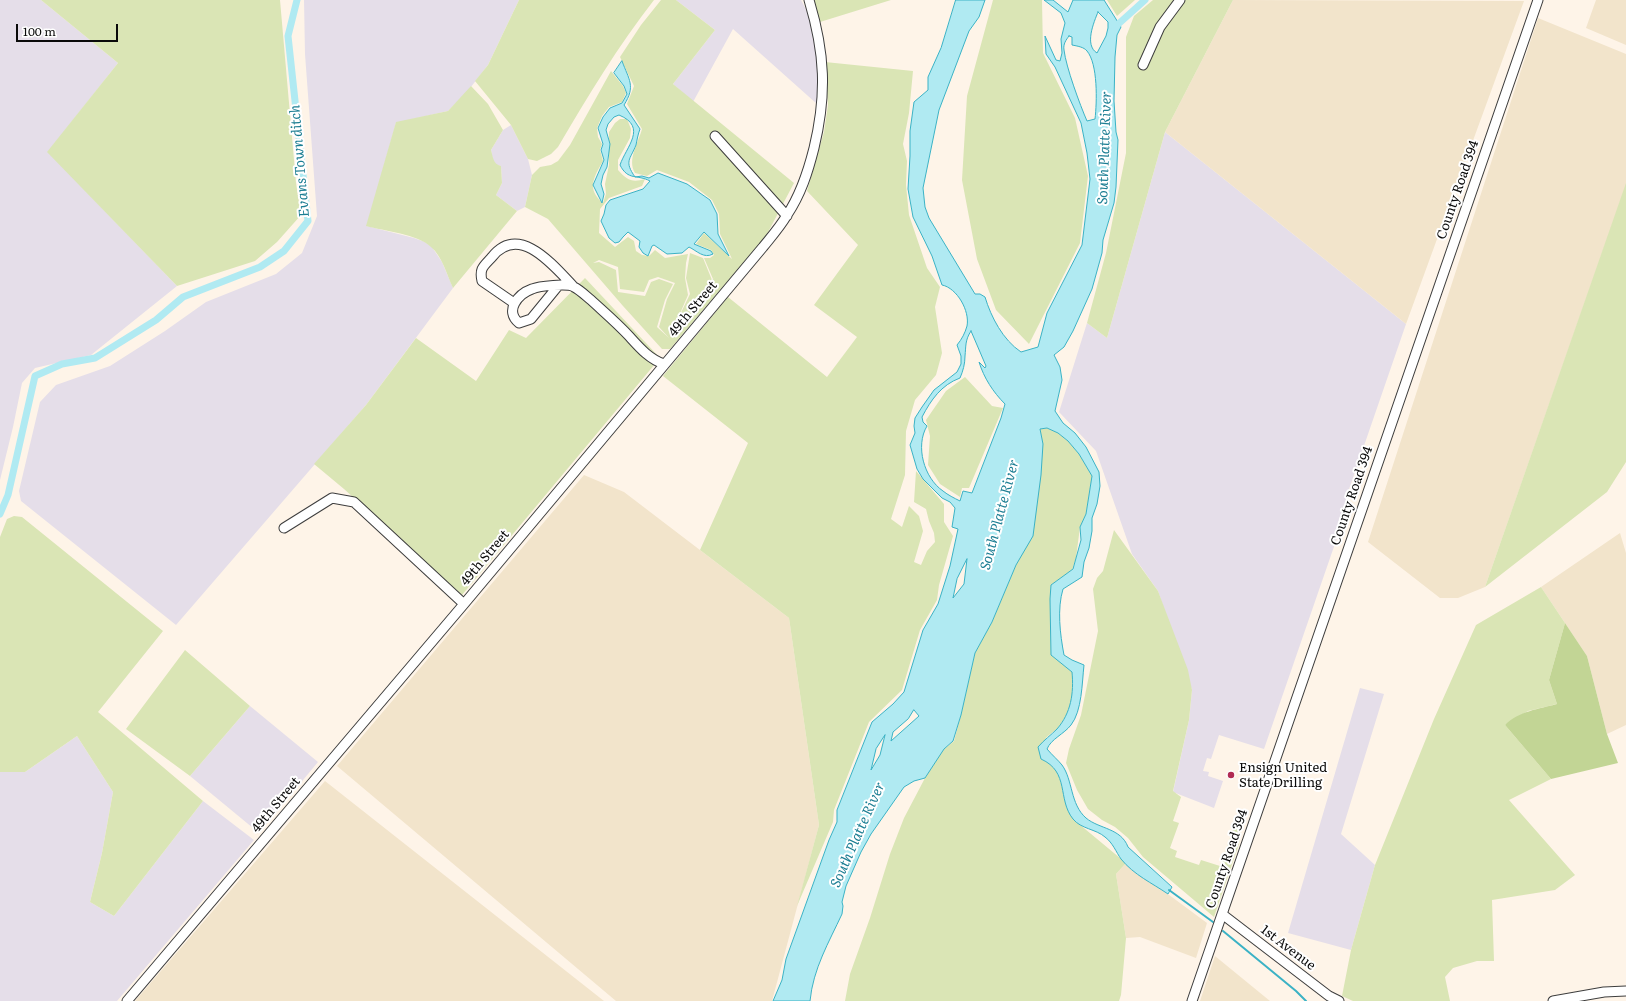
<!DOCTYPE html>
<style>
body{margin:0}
#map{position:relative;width:1626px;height:1001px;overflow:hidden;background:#fef4e8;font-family:Literata,serif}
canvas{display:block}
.scale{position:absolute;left:16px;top:24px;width:102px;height:18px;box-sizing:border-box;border:2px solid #0a0a0a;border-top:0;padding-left:5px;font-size:12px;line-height:14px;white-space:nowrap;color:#0a0a0a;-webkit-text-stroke:3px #fff;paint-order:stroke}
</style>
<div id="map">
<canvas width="1626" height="1001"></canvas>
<div class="scale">100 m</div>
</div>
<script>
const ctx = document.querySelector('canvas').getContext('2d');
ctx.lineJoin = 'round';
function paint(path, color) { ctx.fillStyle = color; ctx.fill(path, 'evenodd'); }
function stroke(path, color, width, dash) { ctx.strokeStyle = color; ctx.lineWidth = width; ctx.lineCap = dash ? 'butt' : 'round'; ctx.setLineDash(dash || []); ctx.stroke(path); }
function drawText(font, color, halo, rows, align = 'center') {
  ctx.font = font + ' Literata,serif'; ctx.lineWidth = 4; ctx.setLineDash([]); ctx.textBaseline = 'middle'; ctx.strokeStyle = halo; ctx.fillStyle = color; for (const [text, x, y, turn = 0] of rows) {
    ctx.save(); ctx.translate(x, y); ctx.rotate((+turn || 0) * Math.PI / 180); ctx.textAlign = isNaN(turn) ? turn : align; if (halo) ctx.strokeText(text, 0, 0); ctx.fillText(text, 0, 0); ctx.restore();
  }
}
paint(new Path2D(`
 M0 0H41L118 63 48 152 177 286 91 355 35 368 22 383 13 427 0 480Z
 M304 0H519L488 65 467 92 448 111 396 123 367 226 414 238 425 242 432 247 442 262 453 288 366 405 176 625 21 501 19 491 40 402 56 385 110 366 165 331 206 302 276 274 302 253 317 216 305 54Z
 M676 0H801L814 25 817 61V104L733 29 693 102 673 84 715 30Z
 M511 125 528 159 532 175 525 207 517 211 496 195 502 183 501 166 497 165 493 161 491 150 503 130Z
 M1165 132 1406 324 1347 495 1338 535 1264 749 1219 735 1211 759 1207 758 1203 771 1209 772 1208 776 1223 781 1214 808 1173 792 1189 720 1192 690 1158 591 1132 554 1096 451 1059 412 1087 323 1107 338Z
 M1360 688 1384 694 1341 834 1375 865 1351 950 1288 933Z
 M250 706 318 762 259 833 190 776Z
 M77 736 113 792 102 853 90 902 114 916 203 801 254 840 117 1001H0V772H25Z`), '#e5dee9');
paint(new Path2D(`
 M1233 0 1524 1 1406 324 1165 132Z
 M1596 0H1626V45L1586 28Z
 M1538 18 1626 54V185L1485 587 1458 598H1440L1368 542Z
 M584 475 624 492 789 618 819 825 772 1001H616L337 766Z
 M1620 533 1626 553V725L1607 734 1587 656 1541 587Z
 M325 781 604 1001H135Z
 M1126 863 1207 923 1196 958 1140 937 1126 938 1116 874Z
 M1215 956 1270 1001H1200Z`), '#f2e4cb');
paint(new Path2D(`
 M41 0H280L296 183 301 215 277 242 255 261 177 286 47 152 118 63Z
 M519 0H654C618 46 588 96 558 147L551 154 537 161 528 159 511 125 475 81 488 65Z
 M661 0H676L715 30 673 84 794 183 766 236 670 349H662L623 306 548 219 525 207 532 175 540 167 551 165 558 161 570 145 611 71 623 86 626 93 622 102 609 107 602 116 597 128 598 137 602 144 600 150 603 161C594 177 586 189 603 203L606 194 605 184 609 165V132L615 123 620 119H627L631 129 630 138 618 160V170C627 180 632 183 645 179L642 186 609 198 600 209 599 233 615 247 628 237 634 241 636 251 642 255 649 256 655 250 665 258 688 254 686 263 685 278 688 295 675 325 690 294 686 278 690 253 703 258 712 280 726 265 713 279 704 258H710L714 255 711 250 696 244 704 233 732 259 720 234 719 214 712 200 689 182 657 170 647 176 635 173C627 160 638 143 642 129L627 104 634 86 620 57 641 25ZM599 260 618 267 620 289 644 292 649 280 658 277 675 283 667 299 659 327 669 338 657 327 665 300 673 284 659 279 651 282 645 296 618 292 616 270 599 262 593 263Z
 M812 0H891L820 22Z
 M993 0H1042L1043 53 1075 118 1088 176 1080 243 1029 344 996 310 977 259 962 180 967 96Z
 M1107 0H1135L1117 16Z
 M1153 0H1233L1165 132 1107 338 1087 323 1106 253 1126 153V37L1134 16Z
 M825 62 913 71 909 113 903 144 907 161 906 185 909 215 927 268 940 287 935 307 942 353 936 375 915 400 906 431 905 475 891 519 902 527 909 506 919 516 923 531 914 562 921 565 927 551 935 542 934 533 929 521 926 509 914 502 916 471 944 504V522L953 536 939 585 937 600 920 630 902 690 869 722 834 810 833 822 797 906 819 825 789 618 700 550 748 443 663 376 728 297 827 377 857 337 814 305 858 245 807 191 824 132 828 105Z
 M471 86 488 104 503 130 491 150C493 157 493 164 501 166L502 183 496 195 517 211 453 288C447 275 442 256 431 247 418 234 384 231 366 226L396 122 448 111Z
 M1626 183V462L1607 492 1485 587Z
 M585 278 660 358 462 595 344 489 314 464 366 405 416 338 476 381 509 330 526 338Z
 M965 377 992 406 1003 408 969 488H962L960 497 940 484 928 465 930 436 926 420 946 391Z
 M1047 428 1058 433 1068 441 1079 454 1092 476 1086 514 1080 527 1076 558 1072 570 1051 585 1050 599 1051 654 1072 672C1074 693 1072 711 1058 728 1055 731 1049 734 1046 738 1043 744 1043 753 1041 759L1049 763 1057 770 1073 819 1126 863 1116 874 1126 938 1121 995 1119 1001H845L850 974 870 918 890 854 904 818 925 778 943 750 954 741 961 715 975 653 992 622 1016 565 1040 429Z
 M14 516 22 517 163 631 98 712 203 801 114 916 90 902 102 853 113 792 77 736 25 772H0V537L7 519Z
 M1114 530 1158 591 1188 670 1192 690 1189 720 1173 791 1181 797 1173 821 1179 823 1170 848 1177 851 1175 857 1199 865 1201 860 1220 866 1235 824 1241 829 1239 844 1214 917 1143 857 1128 838 1115 827 1102 820 1088 809 1077 790 1066 763 1069 749 1081 715 1098 631 1093 589 1097 578 1103 571Z
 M1541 587 1565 623 1549 680 1557 704 1528 711 1505 725 1551 779 1509 800 1575 875 1555 890 1492 900 1494 961H1477L1453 968 1445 977 1450 1001H1353L1342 996 1351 950 1375 865 1434 719 1476 625Z
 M185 650 250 706 190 776 126 729Z`), '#dae5b5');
paint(new Path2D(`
 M1565 623 1587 656 1607 734 1618 763 1551 779 1505 725C1519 711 1539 709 1557 704L1549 680Z`), '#c2d595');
const water = new Path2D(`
 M956 0H985L979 17 969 31 939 110 923 188 925 207 929 218 975 294H980L985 297C991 317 1003 340 1021 352L1038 347 1047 313 1082 245 1090 179 1087 153 1081 123 1055 67 1046 54 1045 36 1056 60 1060 61 1062 53 1061 39 1065 23 1061 13 1044 0H1053L1068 12 1073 0H1104L1121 27 1117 35 1115 57 1114 101 1116 132 1118 140 1116 187 1114 203 1103 240 1102 253 1092 289 1073 331 1064 347 1054 355 1060 367 1062 380 1055 411 1063 423 1075 433 1086 447 1099 472 1100 486 1097 504 1092 518V531L1089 548 1084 562 1082 577 1063 589C1057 609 1060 634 1064 655L1072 660 1084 665C1082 683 1082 711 1071 725 1064 734 1051 739 1047 749 1052 755 1058 760 1062 765 1073 780 1070 804 1086 818 1099 829 1121 828 1128 847L1172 887 1168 894C1152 883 1134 875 1121 859 1116 852 1113 843 1105 837 1096 829 1081 829 1073 819 1057 799 1070 772 1041 759L1038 747C1044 740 1051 735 1057 729 1071 713 1074 693 1072 672L1051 655 1050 599 1051 585 1073 569 1081 540 1080 527 1086 514 1092 476 1079 454 1068 441 1058 433 1047 428 1040 429 1043 444 1041 475 1033 536 1016 565 992 622 975 653 961 715 953 741 944 749 925 778 914 781 904 787 871 834 861 852 846 886 842 902 843 906 842 914C829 942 813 969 810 1001H773L782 980 786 959 829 840 837 822V810L872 722 893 704 904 692 923 630 938 604 950 566 958 529 952 527 955 508 950 502 942 498 923 479 917 469 910 445 915 433 914 426 915 418 922 407 934 390 957 372 961 364V356L957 345C962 339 965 333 967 326 970 311 957 288 942 285L932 256 913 217 908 189 910 156V131L914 102 928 90V77L941 48ZM1098 12 1108 22V28L1106 36 1097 53C1084 45 1094 22 1098 12ZM1069 36 1072 37V45C1077 46 1084 47 1087 51 1098 64 1097 102 1095 119L1087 121C1080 105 1066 67 1064 50 1063 44 1066 40 1069 36ZM971 331 986 366 985 368 979 362C984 378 993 392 1005 404L1001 418 972 493 963 491 960 501C954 498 948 495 943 491 924 478 915 446 927 426L923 422 922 417C931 400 941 385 960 378 963 371 965 364 965 356 966 346 965 340 971 331ZM967 559 964 584 953 598 957 579ZM914 710 919 716 891 741 893 732 908 719ZM885 735 880 755 871 770 876 749Z
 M622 61C629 80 636 86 624 105L640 129C638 134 637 140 636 145 630 160 624 161 635 177L642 176 649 178 658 173 687 184 710 200 717 214 718 234 729 256 704 232 694 244 711 251 713 254C704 259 697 251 689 247L682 253 667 254 654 245 652 246 648 256 643 253 639 247 640 241 628 232 623 237 619 242 615 243 609 238 601 221 604 214 606 205 610 200 643 189 650 181C637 174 628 181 620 165 626 147 648 127 619 115L614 117 608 124 606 130 610 144 607 167 603 175 601 184 604 194 602 203 593 185 604 160 601 150 603 144 598 128 603 117 610 108 622 103 627 94 624 86 614 73Z`);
paint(water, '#b0eaf2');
stroke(water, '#3bb2c5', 1);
stroke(new Path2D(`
 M1169 890 1213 922
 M1223 931 1296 991 1306 1001`), '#3bb2c5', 2);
stroke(new Path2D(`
 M1115 27 1145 0
 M0 514 8 495 35 376 62 364 95 358 156 320 183 297 260 267 284 251 308 221 288 36 297 0`), '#b0eaf2', 7);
const minor = new Path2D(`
 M1143 65 1160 27 1180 0
 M715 136 787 216
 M558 286 531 319 519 323C504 311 518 294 532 289 539 286 568 283 574 287 580 290 586 296 591 300 604 312 617 323 629 336 639 347 649 359 664 364
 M514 303 482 281C479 268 484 266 492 257 519 223 553 265 573 286
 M284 528 332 498 354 502 464 604
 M1222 914 1329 996 1339 1001
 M127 1001 464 604 763 247C771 237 780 227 787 215 801 194 808 172 814 148 827 94 825 53 809 0
 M1192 1001 1538 0
 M1553 1001 1604 992 1626 991`);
stroke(minor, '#3d3d3d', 11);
stroke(minor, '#fff', 9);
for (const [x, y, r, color] of [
 [1231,775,4,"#b12b54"]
]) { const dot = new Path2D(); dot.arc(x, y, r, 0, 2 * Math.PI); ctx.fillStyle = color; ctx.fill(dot); stroke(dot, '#fff', 1.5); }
drawText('13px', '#0a0a0a', '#fff', [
 ["County Road 394",1458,190,-71],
 ["49th Street",693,309,-50],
 ["County Road 394",1352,496,-71],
 ["49th Street",485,558,-50],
 ["49th Street",276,805,-50],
 ["County Road 394",1227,859,-71],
 ["1st Avenue",1288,948,37]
]);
drawText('13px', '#0a0a0a', '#fff', [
 ["Ensign United",1239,768],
 ["State Drilling",1239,783]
], 'left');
drawText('italic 14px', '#1c7e93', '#fff', [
 ["South Platte River",1105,148,-88],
 ["Evans Town ditch",300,161,-95],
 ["South Platte River",1000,515,-75],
 ["South Platte River",858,835,-66]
]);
</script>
